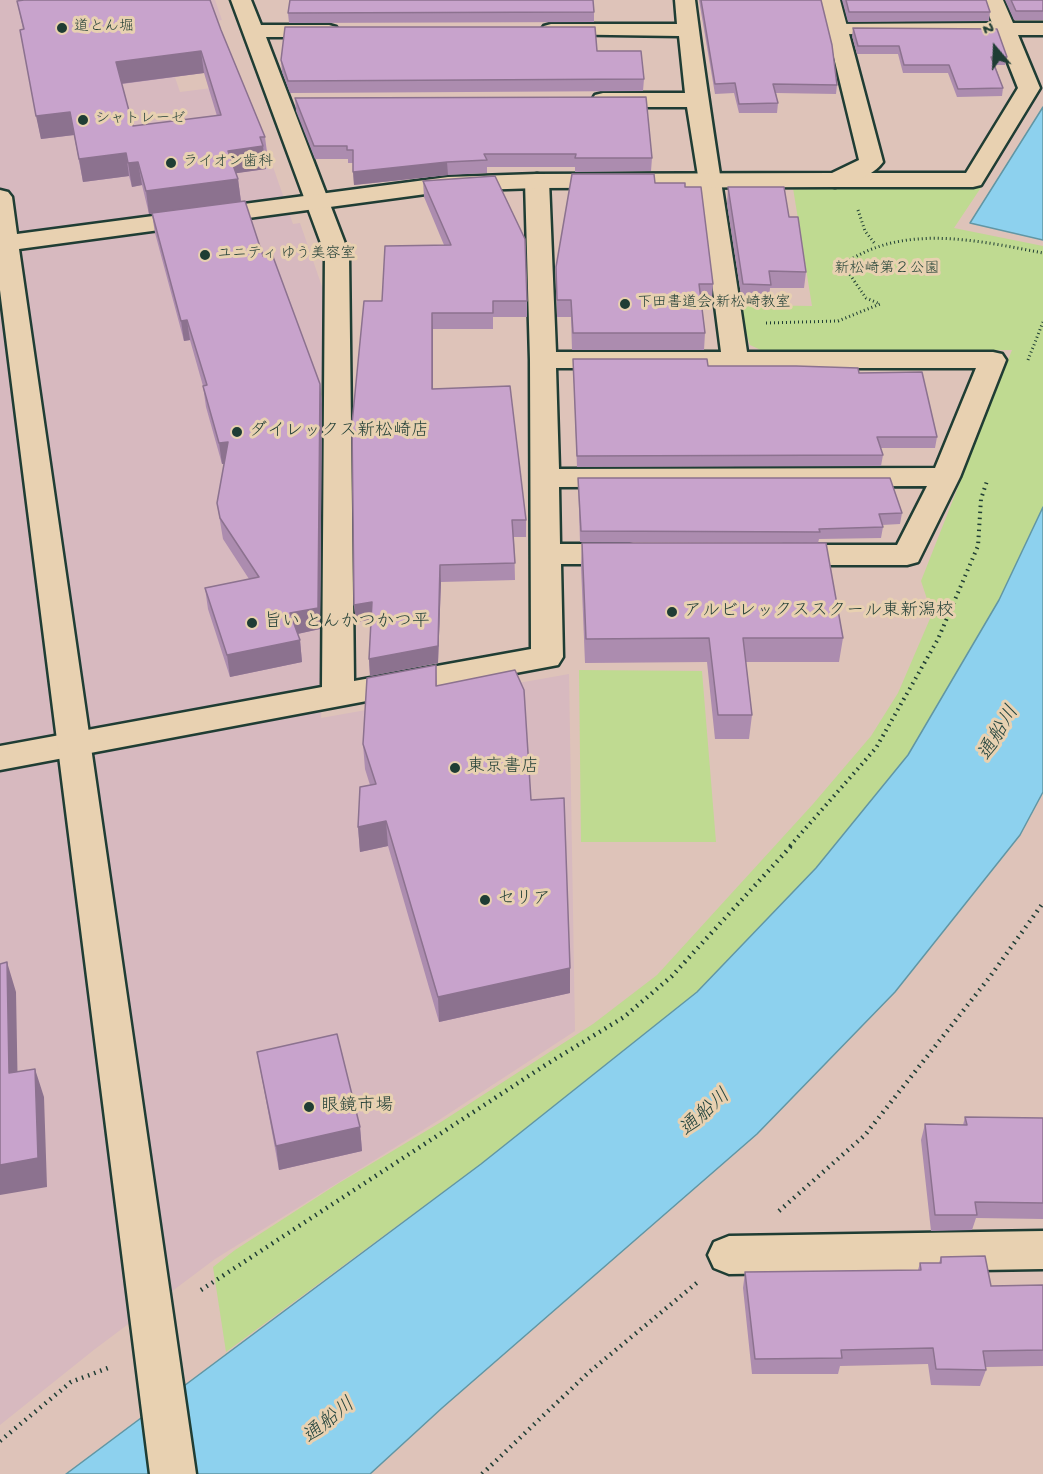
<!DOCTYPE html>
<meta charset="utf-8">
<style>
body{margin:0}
#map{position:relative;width:1043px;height:1474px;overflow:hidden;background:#dec3b9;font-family:"Gochi Hand",sans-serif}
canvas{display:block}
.north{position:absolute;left:965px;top:18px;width:60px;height:60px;-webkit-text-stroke:4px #e8d1b1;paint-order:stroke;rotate:341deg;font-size:16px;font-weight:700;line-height:24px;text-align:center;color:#1f3d34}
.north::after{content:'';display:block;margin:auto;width:21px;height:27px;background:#1f3d34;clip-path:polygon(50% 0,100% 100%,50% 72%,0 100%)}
</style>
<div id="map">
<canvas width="1043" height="1474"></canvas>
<div class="north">N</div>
</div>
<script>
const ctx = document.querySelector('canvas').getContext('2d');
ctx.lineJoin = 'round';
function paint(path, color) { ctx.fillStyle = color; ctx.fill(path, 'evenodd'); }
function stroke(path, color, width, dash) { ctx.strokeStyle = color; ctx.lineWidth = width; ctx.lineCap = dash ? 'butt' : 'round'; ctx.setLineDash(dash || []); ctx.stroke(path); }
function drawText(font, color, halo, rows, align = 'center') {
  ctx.font = font + ' "Gochi Hand","Klee One",sans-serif'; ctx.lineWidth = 6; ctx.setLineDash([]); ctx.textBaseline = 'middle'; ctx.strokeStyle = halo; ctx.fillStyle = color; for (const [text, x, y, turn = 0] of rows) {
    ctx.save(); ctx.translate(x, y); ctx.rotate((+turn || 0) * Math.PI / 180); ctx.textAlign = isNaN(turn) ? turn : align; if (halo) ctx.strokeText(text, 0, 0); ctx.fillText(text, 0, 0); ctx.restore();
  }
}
paint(new Path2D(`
 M0 0H215L222 20 158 28 180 92 244 84 293 224 300 223 327 301 324 673 321 718 569 674 575 1031 439 1120 215 1259 95 1349 0 1425Z`), '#d7b9bf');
paint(new Path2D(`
 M982 186 954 228 1043 246V507L999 600 908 755 816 868 697 992 481 1164 226 1352 213 1267 235 1250 339 1183 441 1122 593 1024 657 975 813 804 871 736 898 693 932 614 921 581 1012 350 763 351 750 345 745 329 742 305 812 306 793 188Z
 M579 670 702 671 716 842H581Z`), '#bfda91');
const water = new Path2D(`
 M1043 107V240L970 223Z
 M1043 507V792L1020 835 895 992 757 1134 442 1408 370 1474H66L481 1164 697 992 816 868 908 755 999 600Z`);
paint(water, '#8dd1ee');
stroke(water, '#6196a4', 1.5);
const minor = new Path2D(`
 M231 0H251L261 25H329L336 27 339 31 336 35 329 37H266L349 254 354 681 531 649 530 360 525 181 529 176 537 174 545 176 549 181 556 352H721L699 182 687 107H603L595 105 592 100 595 95 603 93H685L679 36 544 34 541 30 544 26 551 24H677L675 0H695C710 118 730 235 747 352H993L1002 354 1006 360 960 477 918 562 907 565H784L773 562 769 555 773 548 784 545H897L927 486 559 487 560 544H627L638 547 642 554 638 561 627 564H561L563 657 558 665 0 770V746L322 687 325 254ZM556 368H976L935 468 559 469Z
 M983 0H1003L1013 23H1043V35H1018L1040 88 981 185 973 187H835L827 185 823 180 827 175 835 173H966L1018 88 997 35 837 34 830 32 827 28 830 24 992 23Z
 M1043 1231V1269L729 1274 714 1268 708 1255 714 1242 729 1236Z`);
const tertiary = new Path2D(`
 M820 0H840L883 162C873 176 851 183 835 187L537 188 448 191 19 249 196 1474H150L0 290V190L8 192 12 197 17 234 448 177 537 174 832 173 859 160Z`);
stroke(minor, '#1f3d34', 5);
stroke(tertiary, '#1f3d34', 5);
stroke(new Path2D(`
 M858 210 865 231 875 244
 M766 323 838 321 880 304 866 298 848 272 850 260C908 224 980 241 1043 253
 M1028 360 1043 322`), '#1f3d34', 3, [1, 3]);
stroke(new Path2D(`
 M790 846 876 748 938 639 978 546 981 499 987 481`), '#1f3d34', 4, [1.5, 4.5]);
stroke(new Path2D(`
 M779 1211 865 1135 989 978 1043 903
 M201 1290 547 1064 624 1017 672 976 792 845
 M0 1441 71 1382 108 1368
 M482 1474 588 1373 699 1281`), '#1f3d34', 4.5, [1.5, 5]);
paint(minor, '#e8d1b1');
paint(tertiary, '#e8d1b1');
paint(new Path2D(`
 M699 0H821L837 85 836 94 776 93 778 103 777 113H739L734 93 715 94Z
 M842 0H986L990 12 989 21 848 22Z
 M1005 0H1043V20H1014Z
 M17 1 221 30 265 137 268 160H265L266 169 236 173 238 179 241 201 320 384 322 404 320 629 297 634 300 640 302 662 230 677 208 609 205 588 249 579 223 539 217 503 224 464H222L206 407 203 386 190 340 184 341 155 233 152 214H149L142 185 132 187 129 176 83 182 74 135 41 139 20 30 23 29ZM204 73 217 116 133 126 122 84Z
 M594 12V22L289 23 288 13Z
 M853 28 1007 57 1005 65H995L1003 88 1002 96 957 97 948 73H903L898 54H857L852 36Z
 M597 51 644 79 643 91 290 93 282 72 281 60Z
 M295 98 652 158 651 171 575 172V167H487V173L448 175 354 185 353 163H348V159H315L296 111Z
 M423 181 527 301V317H493V329H433V389L526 520V537H514L515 580 441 582 438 663 370 676 369 659 371 619 356 622 354 605 382 301 444 245 424 197Z
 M655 183 685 187 713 284 712 300H701L705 333 704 350H572L571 317H557L556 267Z
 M728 187 789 217 806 272 804 288H770L769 301H742L727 204Z
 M573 359 708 366 859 373 937 437 935 448H881L883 455 881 466 577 467Z
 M578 478 902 513 900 524 882 525 883 527 881 538 819 539 818 543 580 542Z
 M582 543 843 638 839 662H746L752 715 749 739H715L707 662 585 663 581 566Z
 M436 665 437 685 531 800 570 993 439 1022 388 846 360 852 358 827 370 785 365 769 363 744Z
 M257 1052 360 1127 362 1151 279 1170Z
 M965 1117 1043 1118V1219L976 1218 972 1230 931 1231 921 1140 925 1124 963 1125Z
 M941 1257 991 1286 1043 1285V1366L985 1367 986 1370 980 1386 931 1385 928 1364 840 1366 838 1374H752L743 1288 745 1272 918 1270 920 1263H939Z`), '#ac8caf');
paint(new Path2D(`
 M201 51 204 73 119 84 116 62Z
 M70 112 74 135 41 139 36 116Z
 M263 146 266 169 231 174 228 151Z
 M126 153 129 176 83 182 79 159Z
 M138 162 142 185 132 187 128 163Z
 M447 162 448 175 354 185 353 172Z
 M238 179 241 202 149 214 146 191Z
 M432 313 433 329V405L432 389Z
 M187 320 190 340 184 341 181 321Z
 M320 384 322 404 320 629 293 635 290 613Z
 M228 442 231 463 222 464 219 443Z
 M440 565 441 582 438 663 370 676 369 659Z
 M372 602 374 619 356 622 354 605Z
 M300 640 302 662 230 677 227 655Z
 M386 821 388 846 360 852 358 827Z
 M7 962 16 992 18 1101 9 1073Z
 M570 968V993L439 1022 438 997Z
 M35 1069 44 1097 47 1187 0 1195V1165Z
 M360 1127 362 1151 279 1170 276 1146Z`), '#8c728f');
const building = new Path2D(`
 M24 0H210L221 30 265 137H260L263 146 228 151 238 179 146 191 138 162 128 163 126 153 79 159 70 112 36 116 20 30 24 29 17 1ZM201 51 221 115 133 126 116 62Z
 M290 0H593L594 12 288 13Z
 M701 0H821L832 45 837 85 773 84 778 103 739 104 735 83 715 84Z
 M846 0H986L990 12H849Z
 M1011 0H1043V11H1016Z
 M285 27H595L597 51H641L644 79 288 81 281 60Z
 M853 28 997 29 1007 57H991L1003 88 958 89 949 65H904L899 46H858Z
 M646 97 652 158H575L576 154H484L487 160 447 162 353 172V150H347V146H314L295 98Z
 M572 174H654L655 183H685V187H701L713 284H699L705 333H573L571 300H557L556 267Z
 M495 176 525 239 527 301H493V313H432V389L510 386 526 520H512L515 563 440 565 438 646 369 659 372 602 354 605 352 424 364 301H382L385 246 451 245 423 181Z
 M728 187H784L789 217H798L806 272 769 271 771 285 743 284Z
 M245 201 263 256 272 254 320 384 318 608 290 613 300 640 227 655 205 588 259 577 220 518 217 503 228 442 219 443 203 386 207 385 187 320 181 321 152 213Z
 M573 359H707L708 366H796L858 368 859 373 922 372 937 437H877L883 455 577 456Z
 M578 478H890L902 513 879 514 883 527 819 529 820 532 581 531Z
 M582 543H826L843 638H743L752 715H718L709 638 586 639Z
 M436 665V686L515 670 524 690 531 800 564 798 570 968 438 997 386 821 358 827 360 787 376 784 363 744 367 678Z
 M7 962 9 1073 35 1069 38 1158 0 1165V964Z
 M337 1034 360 1127 276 1146 257 1052Z
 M965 1117 1043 1118V1203L975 1202 977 1215H935L925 1124 967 1125Z
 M985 1256 991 1286 1043 1285V1350L983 1351 986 1370 936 1369 933 1348 841 1350 842 1358 755 1359 745 1272 921 1270 920 1263H941V1257Z`);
paint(building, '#c8a3cc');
stroke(building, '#8c728f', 1.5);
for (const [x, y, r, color] of [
 [62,28,6,"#1f3d34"],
 [83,120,6,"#1f3d34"],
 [171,163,6,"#1f3d34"],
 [205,255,6,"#1f3d34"],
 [625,304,6,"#1f3d34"],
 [237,432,6,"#1f3d34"],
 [672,612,6,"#1f3d34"],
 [252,623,6,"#1f3d34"],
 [455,768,6,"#1f3d34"],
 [485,900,6,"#1f3d34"],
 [309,1107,6,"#1f3d34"]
]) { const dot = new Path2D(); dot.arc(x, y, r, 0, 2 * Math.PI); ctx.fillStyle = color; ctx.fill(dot); stroke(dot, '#e8d1b1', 2); }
drawText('15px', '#1f3d34', '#e8d1b1', [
 ["道とん堀",74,28],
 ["シャトレーゼ",95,120],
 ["ライオン歯科",183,163],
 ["ユニティ ゆう美容室",217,255],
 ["下田書道会 新松崎教室",637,304]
], 'left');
drawText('15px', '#274539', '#e8d1b1', [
 ["新松崎第２公園",887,270]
]);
drawText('18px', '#1f3d34', '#e8d1b1', [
 ["ダイレックス新松崎店",249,432],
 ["アルビレックススクール東新潟校",684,612],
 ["旨い とんかつかつ平",264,623],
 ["東京書店",467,768],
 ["セリア",497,900],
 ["眼鏡市場",321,1107]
], 'left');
drawText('italic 20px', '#24443d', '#e8d1b1', [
 ["通船川",1000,734,-59],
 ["通船川",706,1114,-42],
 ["通船川",330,1422,-39]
]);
</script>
